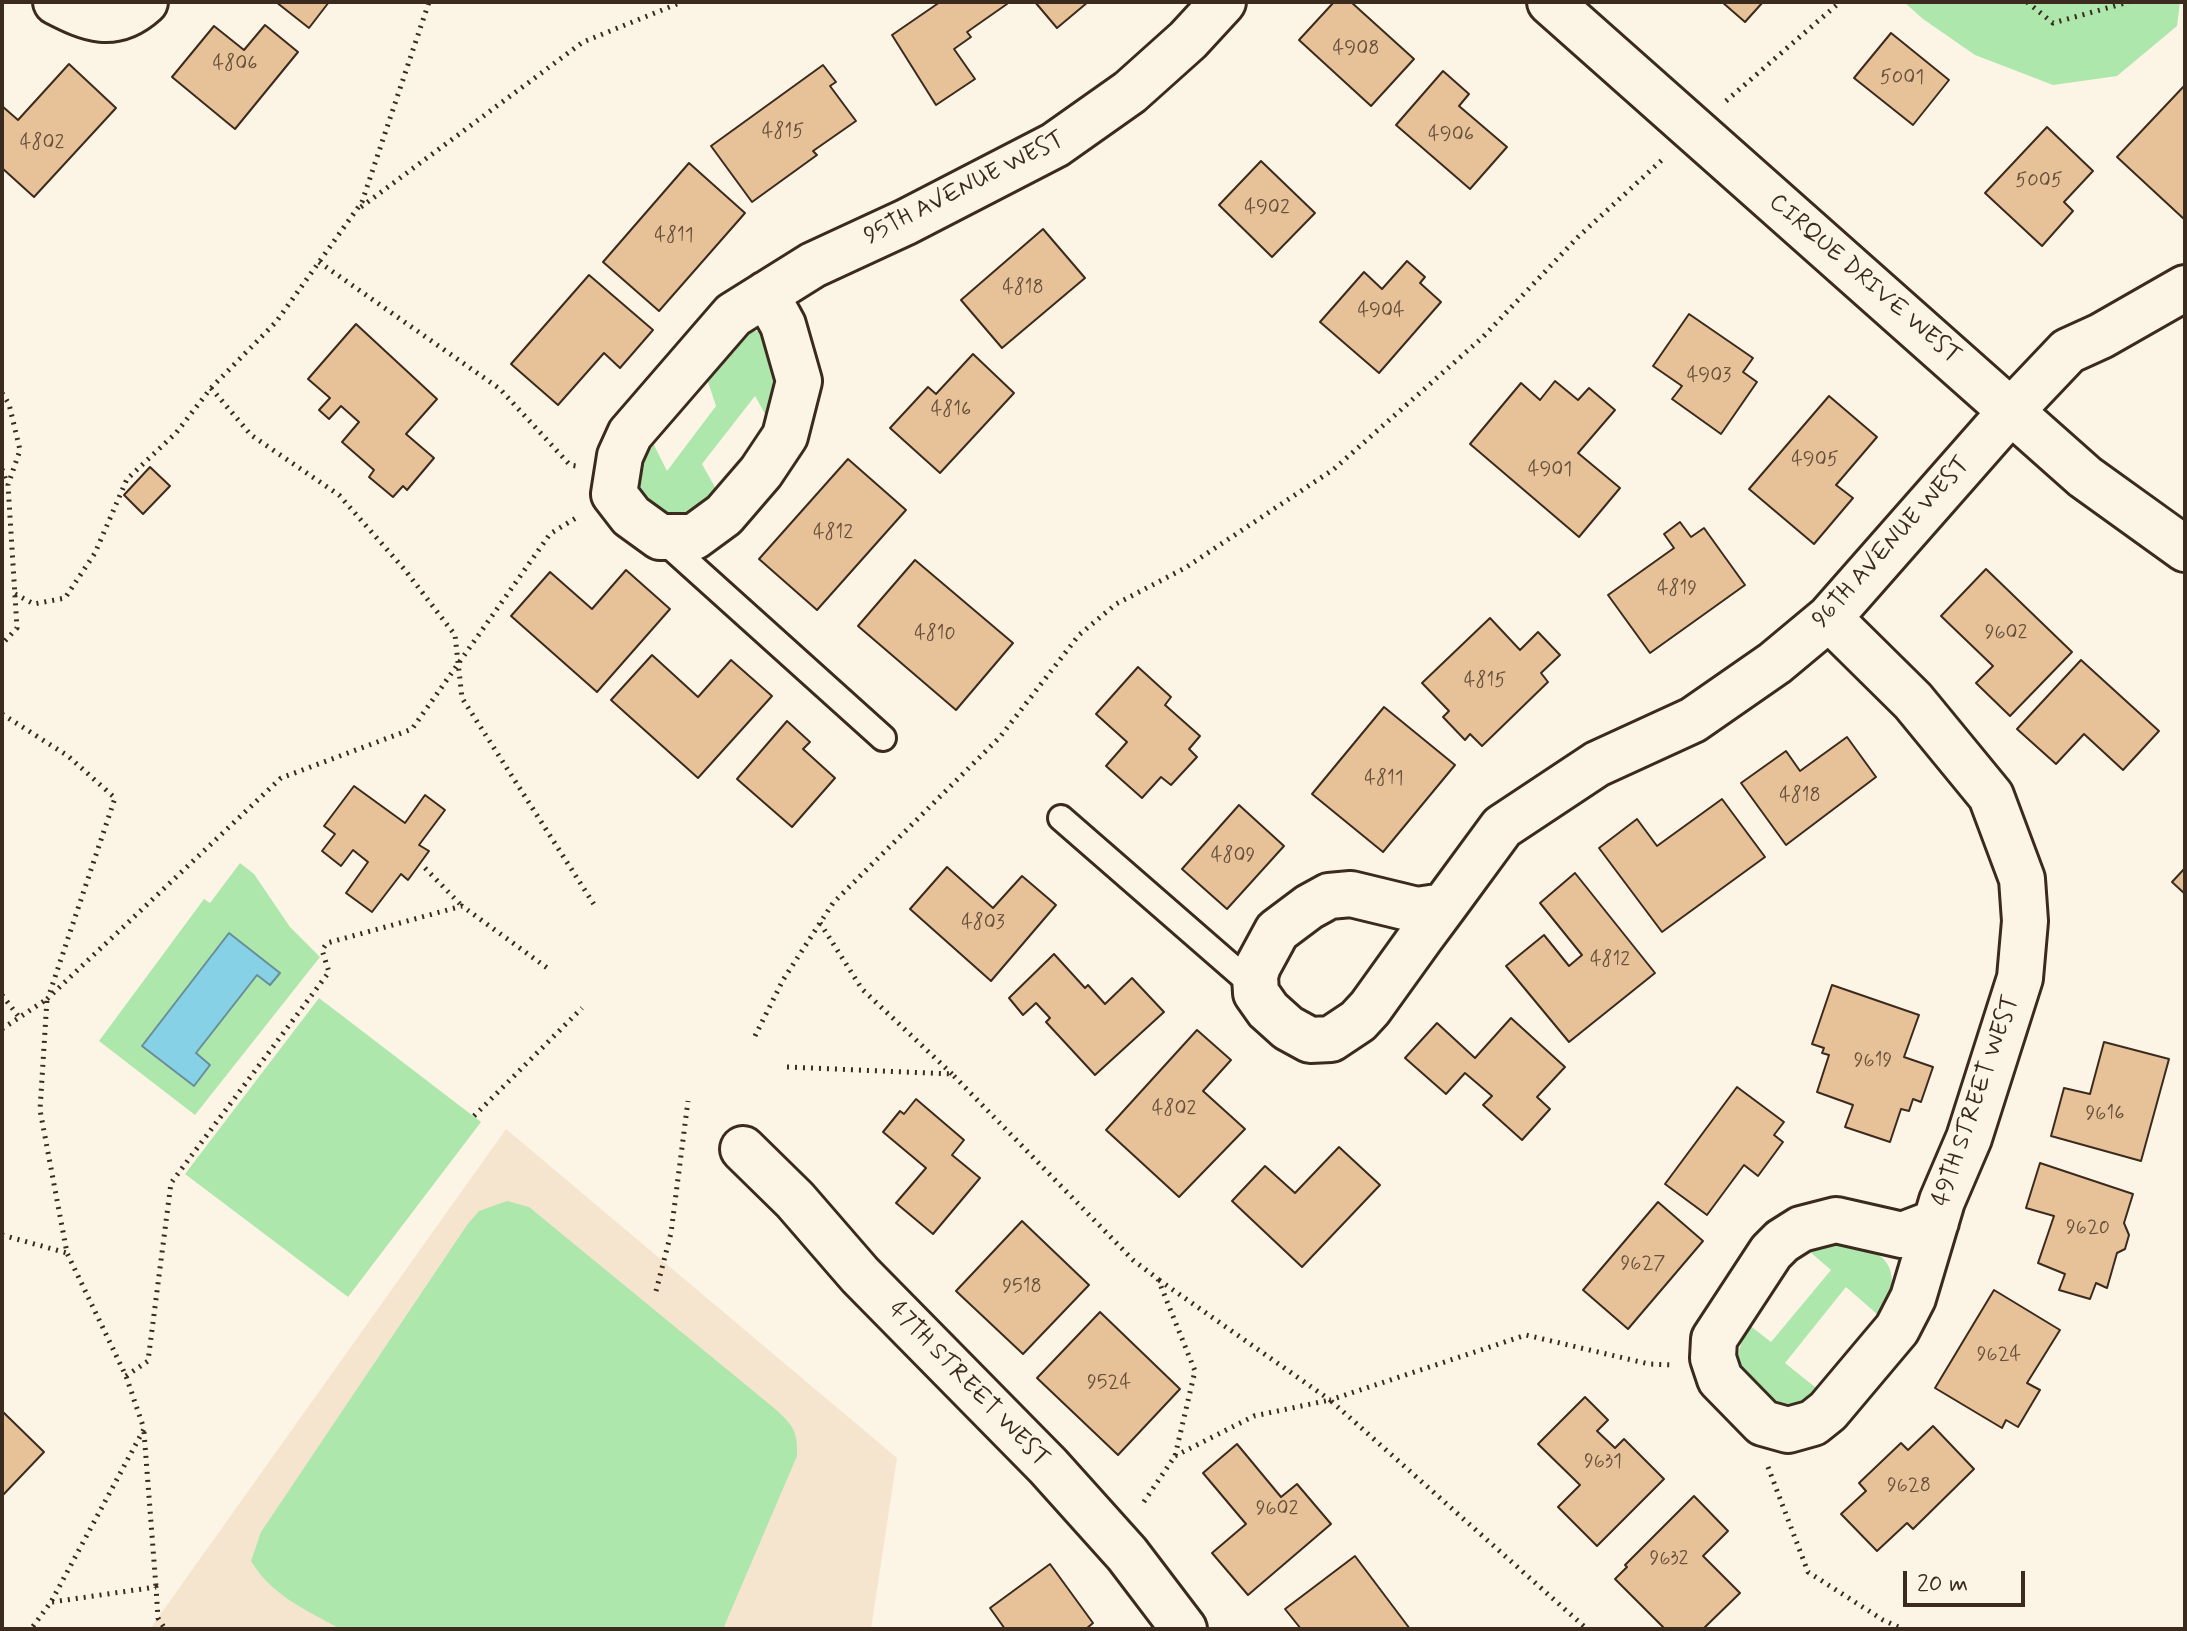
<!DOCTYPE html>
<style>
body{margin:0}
#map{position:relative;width:2187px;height:1631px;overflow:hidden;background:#fcf5e5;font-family:Mynerve,sans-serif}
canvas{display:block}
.frame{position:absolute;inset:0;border:4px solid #3b2a1e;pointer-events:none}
.scale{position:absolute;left:1903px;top:1571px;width:122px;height:36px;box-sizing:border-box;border:4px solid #3b2a1e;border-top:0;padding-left:10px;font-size:24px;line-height:28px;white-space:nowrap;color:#3b2a1e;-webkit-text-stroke:6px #fcf5e5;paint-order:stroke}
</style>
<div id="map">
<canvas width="2187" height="1631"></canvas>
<div class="frame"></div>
<div class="scale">20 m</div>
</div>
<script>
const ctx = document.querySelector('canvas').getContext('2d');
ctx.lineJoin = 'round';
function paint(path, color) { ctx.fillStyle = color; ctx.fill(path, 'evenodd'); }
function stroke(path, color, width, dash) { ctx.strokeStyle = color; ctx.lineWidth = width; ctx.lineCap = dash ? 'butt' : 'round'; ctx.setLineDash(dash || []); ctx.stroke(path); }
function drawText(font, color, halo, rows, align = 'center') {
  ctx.font = font + ' Mynerve,sans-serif'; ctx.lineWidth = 7; ctx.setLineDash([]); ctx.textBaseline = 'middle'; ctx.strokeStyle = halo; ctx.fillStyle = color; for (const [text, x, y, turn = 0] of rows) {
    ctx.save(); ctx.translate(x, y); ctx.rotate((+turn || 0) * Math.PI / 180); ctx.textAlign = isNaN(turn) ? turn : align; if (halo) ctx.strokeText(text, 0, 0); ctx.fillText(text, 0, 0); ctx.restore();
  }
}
paint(new Path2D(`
 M506 1129 897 1458 871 1629H150Z`), '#f6e5ce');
paint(new Path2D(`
 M1904 2H2180L2177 26 2117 76 2053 85 1975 55 1923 19Z
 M759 331 778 345 777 435 755 396 702 464 721 498 706 515 666 522 636 493 634 456 648 433 667 471 716 406 703 367 740 332Z
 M240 863 254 874 290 927 320 957 195 1115 99 1041 204 899 210 903Z
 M319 998 481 1122 348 1297 185 1174Z
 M507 1201 529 1207 774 1408C793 1425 798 1431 797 1456L723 1629H340C305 1609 272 1596 251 1561L261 1532 467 1225 479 1211Z
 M1821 1238C1879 1250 1906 1252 1885 1321L1846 1287 1785 1363 1820 1391C1783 1425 1763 1390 1734 1365L1748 1324 1771 1342 1831 1270 1810 1252Z`), '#ade7ac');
const water = new Path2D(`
 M229 933 280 973 270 985 257 975 196 1053 210 1065 194 1086 142 1046Z`);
paint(water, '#87d1e7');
stroke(water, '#698e97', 2);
const building = new Path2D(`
 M276 2H329L309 28Z
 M940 2H1005L1007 4 967 32 971 37 954 49 975 79 936 105 892 35Z
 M1035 2H1088L1057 28Z
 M1334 2H1351L1414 59 1371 106 1299 40Z
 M1722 2H1763L1745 22Z
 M265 25 298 52 235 129 172 77 214 26 244 50Z
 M1891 33 1949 80 1913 125 1854 78Z
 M69 64 116 108 34 197 2 168V106L18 120Z
 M823 65 836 82 830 86 856 121 813 151 817 155 752 202 711 146Z
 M1443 71 1469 94 1459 106 1507 147 1470 189 1396 125Z
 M2185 85V220L2117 157Z
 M2047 127 2093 171 2064 202 2073 211 2042 246 1985 193Z
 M1261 161 1315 213 1272 257 1219 205Z
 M689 163 745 213 659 311 603 262Z
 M1043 229 1085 278 1002 348 961 300Z
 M1407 261 1425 277 1420 283 1441 302 1379 373 1320 322 1364 272 1382 289Z
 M589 275 653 330 620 368 604 353 558 405 511 364Z
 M1689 314 1753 358 1743 372 1757 382 1721 434 1672 399 1682 386 1653 366Z
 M356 324 437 399 406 434 434 458 407 490 403 486 393 497 369 477 374 470 342 442 359 422 341 406 329 419 319 410 330 398 308 379Z
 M973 354 1014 393 940 473 890 428 928 387 936 394Z
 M1555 381 1578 400 1589 388 1615 410 1578 453 1620 488 1579 537 1470 444 1521 383 1540 400Z
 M1829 396 1877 437 1836 485 1853 498 1814 544 1749 489Z
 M848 459 906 510 817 610 759 559Z
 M150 467 170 486 143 514 124 495Z
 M1680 522 1691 537 1704 528 1745 585 1650 653 1608 595 1674 548 1664 534Z
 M915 560 1013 643 956 710 858 626Z
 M1986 569 2072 652 2010 716 1976 683 1993 666 1941 616Z
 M626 570 670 609 597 692 511 616 550 572 592 609Z
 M1490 618 1520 650 1538 632 1560 655 1541 673 1548 682 1482 746 1470 734 1465 740 1443 717 1449 711 1422 683Z
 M652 655 698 697 731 660 772 696 698 778 611 700Z
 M2081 660 2159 731 2123 770 2084 734 2056 764 2017 729Z
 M1138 667 1171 697 1165 705 1200 736 1189 749 1197 757 1171 785 1161 777 1142 798 1106 766 1127 742 1096 714Z
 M1384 707 1455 765 1383 852 1312 794Z
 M787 721 810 742 803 749 835 778 792 827 737 779Z
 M1847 737 1876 777 1786 845 1741 783 1786 751 1800 771Z
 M354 786 405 823 425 795 445 810 419 845 429 851 408 880 401 874 372 912 346 893 368 862 353 850 341 866 322 851 335 834 324 826Z
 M1722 799 1765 857 1662 932 1599 848 1637 819 1657 846Z
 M1239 805 1284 846 1227 909 1182 869Z
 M947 867 993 908 1022 876 1056 905 991 981 910 909Z
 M2185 868V894L2172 882Z
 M1575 873 1655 973 1569 1042 1506 966 1544 935 1569 966 1582 955 1540 903Z
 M1054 954 1085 988 1088 985 1105 1004 1132 978 1164 1012 1095 1075 1046 1022 1050 1018 1036 1003 1023 1015 1009 998Z
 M1832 985 1919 1015 1904 1057 1933 1067 1921 1102 1913 1099 1909 1111 1901 1109 1890 1142 1845 1127 1853 1105 1817 1092 1829 1055 1822 1053 1824 1048 1812 1044Z
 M1511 1018 1565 1067 1537 1097 1550 1109 1522 1140 1483 1105 1492 1096 1465 1073 1446 1094 1405 1058 1437 1023 1475 1058Z
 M1197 1030 1231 1060 1203 1091 1245 1129 1179 1197 1106 1130Z
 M2104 1042 2169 1059 2141 1161 2051 1136 2064 1088 2090 1094Z
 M1737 1087 1784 1122 1774 1135 1783 1142 1758 1176 1744 1165 1707 1215 1665 1184Z
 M916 1099 964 1140 952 1155 980 1178 933 1234 896 1203 926 1168 883 1132 900 1111 904 1114Z
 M1339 1147 1380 1185 1302 1267 1232 1201 1265 1166 1295 1193Z
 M2040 1163 2133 1194 2124 1223 2129 1235 2125 1249 2117 1253 2107 1288 2096 1283 2090 1299 2059 1290 2065 1274 2038 1263 2054 1216 2026 1208Z
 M1658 1202 1703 1241 1628 1329 1583 1290Z
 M1022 1221 1089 1285 1023 1354 956 1291Z
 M1994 1290 2060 1330 2027 1383 2040 1390 2018 1427 2006 1420 2002 1428 1935 1388Z
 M1100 1312 1180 1389 1118 1455 1037 1378Z
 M1585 1397 1608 1420 1597 1431 1615 1448 1624 1439 1664 1479 1597 1546 1558 1507 1580 1485 1538 1444Z
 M2 1411 44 1452 2 1496Z
 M1933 1426 1974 1469 1913 1529 1907 1523 1877 1551 1841 1514 1866 1491 1859 1483 1901 1443 1908 1450Z
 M1237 1444 1281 1497 1297 1484 1331 1524 1248 1595 1212 1553 1246 1524 1203 1473Z
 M1694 1496 1728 1531 1703 1556 1740 1593 1703 1629H1665L1615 1579 1627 1567 1625 1565Z
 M1355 1556 1410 1629H1301L1285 1609Z
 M1050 1564 1093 1623 1086 1629H1005L990 1608Z`);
paint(building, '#e7c197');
stroke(building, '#3b2a1e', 2);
const lane = new Path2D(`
 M662 539 883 738
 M1061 818 1255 987`);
const street = new Path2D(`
 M56 2C89 19 114 30 145 2
 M766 294 783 325 799 381 785 436 761 472 724 515 694 537H660L631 516 614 494 620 456 630 434 733 315 813 265 906 222 1055 145 1130 92 1188 40 1223 2
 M1829 618 1913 701 1991 796 2022 879 2025 921 2020 978 1969 1138 1942 1201 1913 1298 1897 1329 1828 1411 1813 1423 1788 1430 1763 1423 1720 1379 1713 1358 1714 1339 1771 1252 1782 1241 1801 1229 1836 1220 1902 1235 1936 1222
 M1444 906 1417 910 1351 894 1329 896 1309 907 1277 931 1258 966 1255 976 1256 993 1268 1010 1288 1028 1310 1040 1331 1039 1358 1021 1370 1008 1421 937 1444 906 1502 827 1597 764 1693 720 1775 663 1829 618 2012 410 2068 351 2101 336 2185 288
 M743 1149 795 1200 860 1275 1048 1466 1127 1554 1184 1629`);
const secondary = new Path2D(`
 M1550 2 2085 477 2185 549`);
stroke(lane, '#3b2a1e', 30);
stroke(street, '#3b2a1e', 50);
stroke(secondary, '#3b2a1e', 50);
stroke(new Path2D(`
 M2027 2 2053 23 2129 2
 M1726 101 1840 2
 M361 207 583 42 682 2
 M319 262 500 389 570 465 576 466
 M211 388 251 435 339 495 405 570 455 635 462 698 595 906
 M2 393 9 404 20 450 8 485 17 628 2 644
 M2 469 7 483
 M15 594 34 604 65 598 95 553 127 479 176 433 211 388 276 322 362 202 429 2
 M2 714 68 756 115 798 48 998
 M425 868 462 906
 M820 923 862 989 952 1074
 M2 995 19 1017
 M47 999 281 778 412 729 550 534 579 516
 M2 1029 47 999 40 1110 67 1253 126 1376 144 1429 51 1602 31 1629
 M755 1036 783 980 833 903 1000 737 1079 635 1116 604 1185 568 1334 469 1483 337 1578 237 1663 159
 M787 1067 952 1074 1133 1260 1158 1279 1195 1371 1175 1456 1141 1506
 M474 1116 582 1008
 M2 1235 67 1253
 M1159 1280 1330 1400 1526 1335 1649 1364 1673 1365
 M656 1291 671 1233 688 1101
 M126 1376 148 1361 171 1183 329 972 322 950 327 943 462 906 550 970
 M144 1432 156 1587
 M1175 1456 1254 1416 1330 1400 1587 1629
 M1768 1467 1808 1572 1883 1620 1903 1629
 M52 1602 156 1587 158 1618 165 1629`), '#3b2a1e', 5, [2, 6]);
stroke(lane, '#fcf5e5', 24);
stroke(street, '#fcf5e5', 44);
stroke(secondary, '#fcf5e5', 44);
drawText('20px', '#66503c', null, [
 ["4908",1356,50],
 ["4806",235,65],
 ["5001",1902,79],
 ["4815",783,133],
 ["4906",1451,136],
 ["4802",42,144],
 ["5005",2039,182],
 ["4902",1267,209],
 ["4811",674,237],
 ["4818",1023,289],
 ["4904",1381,312],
 ["4903",1709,377],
 ["4816",951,411],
 ["4905",1815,461],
 ["4901",1550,471],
 ["4812",833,534],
 ["4819",1677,590],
 ["9602",2006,634],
 ["4810",935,635],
 ["4815",1485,682],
 ["4811",1384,780],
 ["4818",1800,797],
 ["4809",1233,857],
 ["4803",983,924],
 ["4812",1610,961],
 ["9619",1873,1062],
 ["4802",1174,1110],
 ["9616",2105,1115],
 ["9620",2088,1229],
 ["9627",1643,1265],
 ["9518",1022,1288],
 ["9624",1999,1356],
 ["9524",1109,1384],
 ["9631",1603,1463],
 ["9628",1909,1487],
 ["9602",1277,1510],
 ["9632",1669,1560]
]);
drawText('24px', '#3b2a1e', '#fcf5e5', [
 ["95TH AVENUE WEST",965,189,-27],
 ["CIRQUE DRIVE WEST",1864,280,41],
 ["96TH AVENUE WEST",1892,543,-48],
 ["49TH STREET WEST",1977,1101,-71],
 ["47TH STREET WEST",968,1385,46]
]);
</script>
